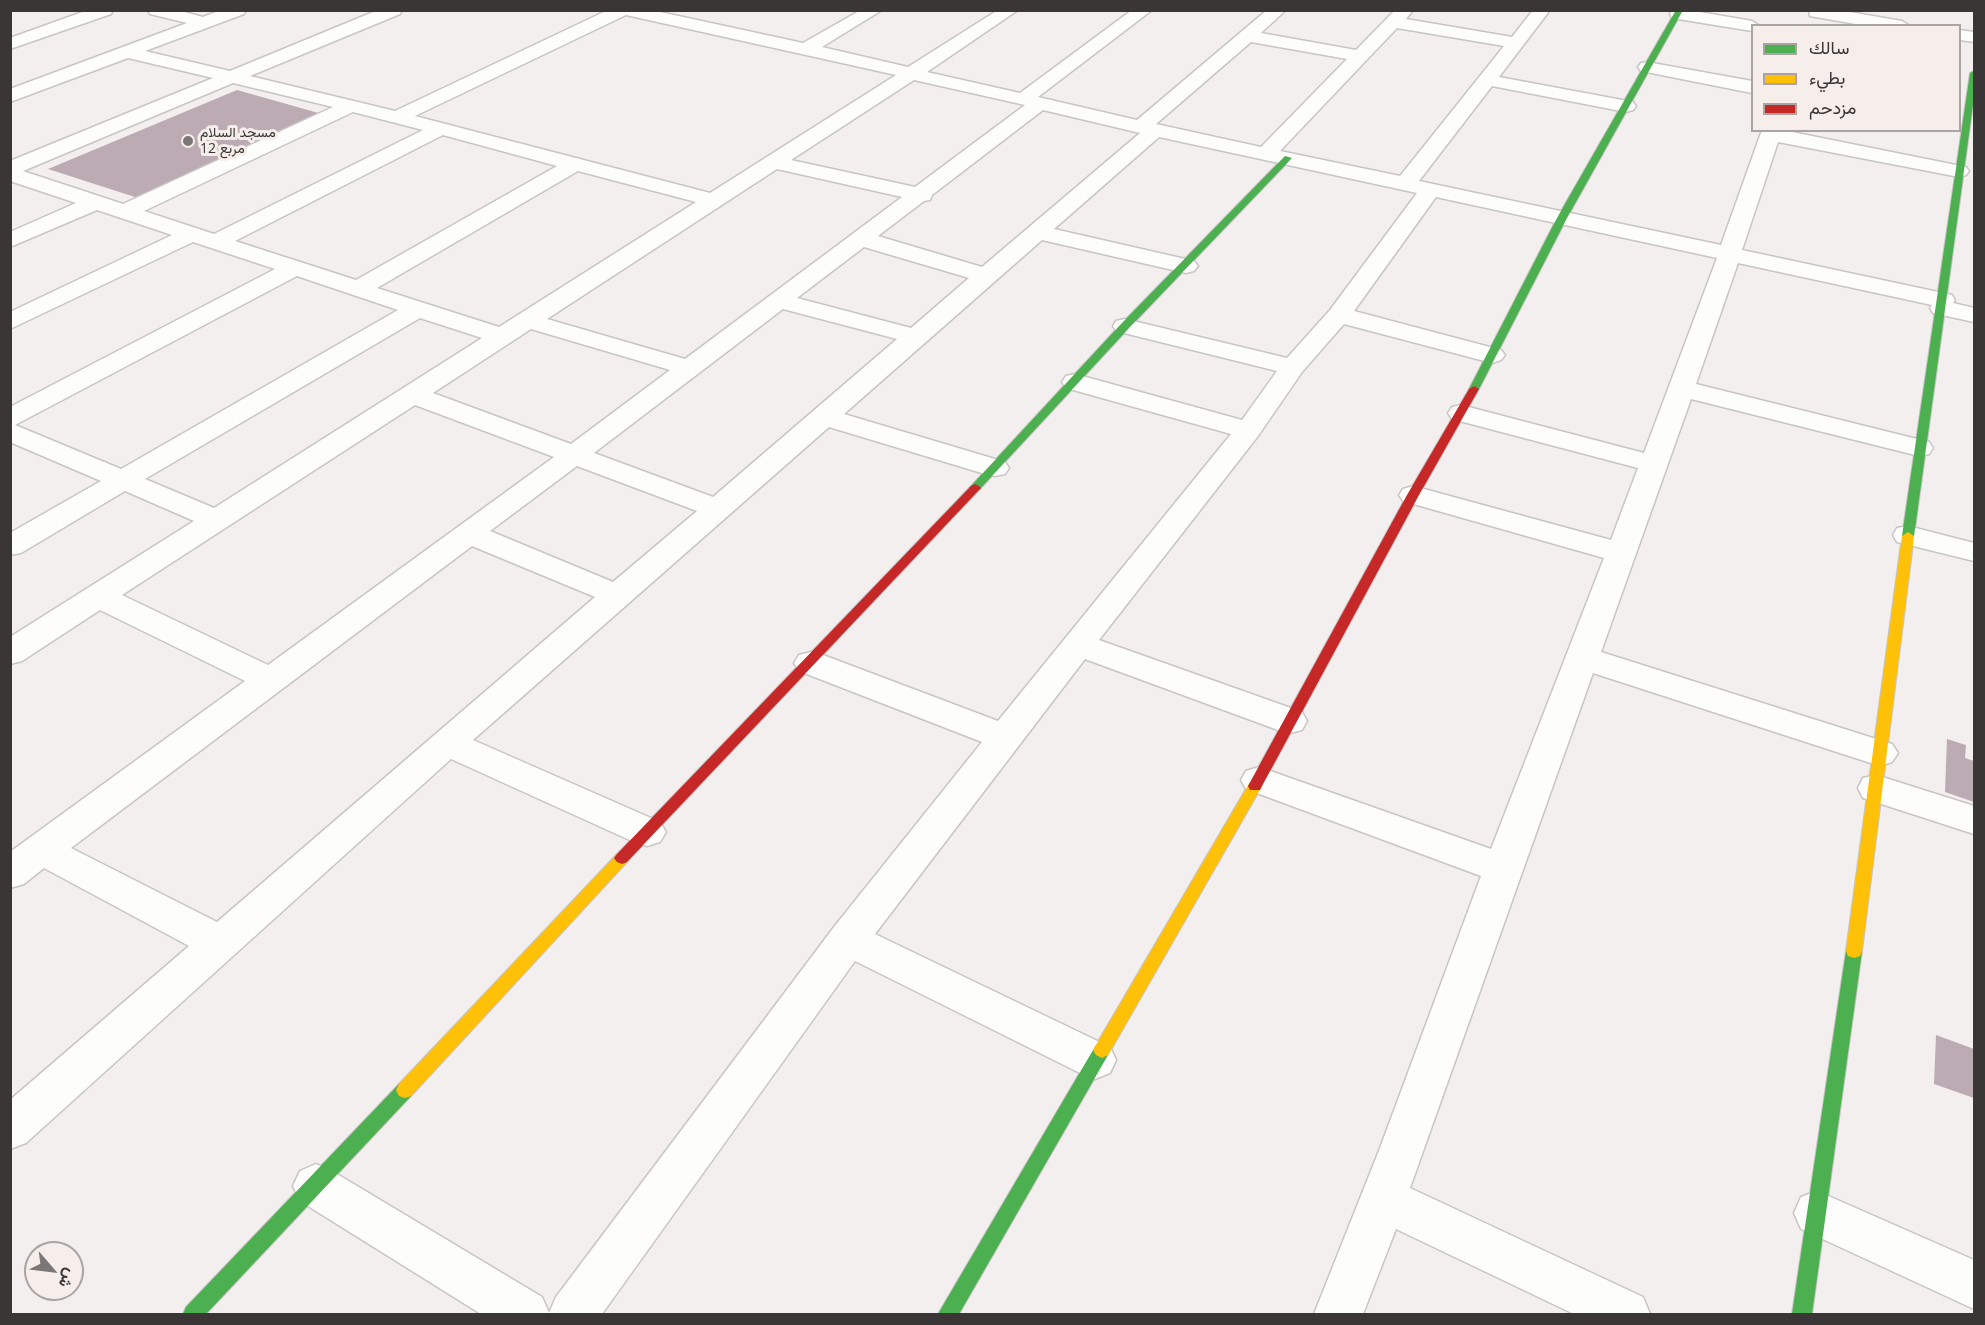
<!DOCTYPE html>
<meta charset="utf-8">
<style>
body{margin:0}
#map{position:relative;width:1985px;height:1325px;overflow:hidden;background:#f3efee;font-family:"Open Sans",Vazirmatn,sans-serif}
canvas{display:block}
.frame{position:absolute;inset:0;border:12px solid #393635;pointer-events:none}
.legend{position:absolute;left:1751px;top:24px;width:210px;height:108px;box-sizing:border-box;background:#f6eeeb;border:2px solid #aaa4a2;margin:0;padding:8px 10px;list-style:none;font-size:18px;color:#393635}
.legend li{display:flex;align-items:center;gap:12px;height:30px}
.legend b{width:30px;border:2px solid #aaa4a2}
.north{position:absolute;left:24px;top:1241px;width:60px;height:60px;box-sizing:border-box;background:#f6eeeb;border:2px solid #aaa4a2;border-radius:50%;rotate:118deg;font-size:16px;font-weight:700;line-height:24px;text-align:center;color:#393635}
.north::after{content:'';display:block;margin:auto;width:21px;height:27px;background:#7a7776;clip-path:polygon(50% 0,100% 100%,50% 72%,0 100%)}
</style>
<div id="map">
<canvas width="1985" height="1325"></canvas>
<div class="frame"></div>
<ul class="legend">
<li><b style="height:8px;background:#4caf50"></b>سالك</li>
<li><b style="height:8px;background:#ffc107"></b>بطيء</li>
<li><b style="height:8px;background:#c62828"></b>مزدحم</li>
</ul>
<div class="north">ش</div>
</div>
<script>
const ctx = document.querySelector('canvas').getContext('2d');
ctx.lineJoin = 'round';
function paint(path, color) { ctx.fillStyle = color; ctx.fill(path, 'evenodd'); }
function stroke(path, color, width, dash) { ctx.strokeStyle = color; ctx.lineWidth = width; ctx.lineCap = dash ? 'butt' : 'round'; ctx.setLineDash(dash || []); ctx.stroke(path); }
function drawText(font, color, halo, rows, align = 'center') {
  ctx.font = font + ' "Open Sans",Vazirmatn,sans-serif'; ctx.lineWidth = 6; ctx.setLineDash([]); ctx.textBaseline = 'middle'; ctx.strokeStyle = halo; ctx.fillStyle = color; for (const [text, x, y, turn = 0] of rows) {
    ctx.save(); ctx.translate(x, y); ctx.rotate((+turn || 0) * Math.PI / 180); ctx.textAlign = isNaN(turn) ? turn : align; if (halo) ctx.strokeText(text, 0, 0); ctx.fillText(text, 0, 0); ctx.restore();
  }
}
paint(new Path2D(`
 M237 90 322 114 138 198 48 169Z
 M1947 739 1966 745 1965 758 1974 761V802L1945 792Z
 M1936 1035 1974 1049V1098L1934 1084Z`), '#bdabb3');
const street = new Path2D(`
 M88 10H113L111 14 10 49V38Z
 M148 10H177L203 17 221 10H246L244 14 145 51 230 71 378 10H402L400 14 250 76 395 111 608 10H651L803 43 861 10H882L822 47 908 67 998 10H1018L927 72 1020 93 1132 10H1152L1038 97 1137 120 1267 10H1286L1261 33 1356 50 1395 10H1413L1406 19 1512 37 1533 10H1550L1499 77 1633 102 1636 106 1633 110 1626 112 1492 86 1419 181 1721 245 1762 130H1782L1966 167 1969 171 1966 175 1959 177 1778 142 1742 250 1952 295 1955 300 1953 303 1974 308V322L1933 313 1930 308 1932 305 1738 263 1696 384 1929 442 1933 448 1929 454 1919 456 1691 399 1601 652 1892 744 1898 753 1892 762 1880 766 1593 673 1410 1188 1643 1297 1650 1314H1574L1396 1229 1363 1314H1314L1380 1148 1481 876 1246 789 1241 780 1246 771 1259 767 1491 849 1604 558 1403 501 1399 495 1403 489 1413 486 1611 540 1638 468 1452 419 1448 413 1452 407 1461 405 1644 453 1717 258 1436 197 1354 311 1501 350 1505 355 1501 360 1492 363 1344 324 1302 372 1258 436 1099 640 1302 712 1307 721 1302 730 1290 733 1278 730 1085 659 875 934 1110 1047 1116 1060 1110 1073 1095 1079 1080 1073 855 961 602 1314H481L300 1201 293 1186 300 1171 316 1164 332 1171 542 1297 549 1313 556 1297 834 927 982 742 799 671 794 663 799 655 811 652 823 655 998 721 1231 434 1066 388 1062 382 1066 376 1075 374 1242 420 1277 371 1116 331 1113 326 1116 321 1125 319 1287 358 1330 310 1417 193 1159 137 1054 229 1194 261 1198 266 1194 271 1186 273 1042 240 844 414 1005 462 1009 468 1005 474 995 476 985 474 829 427 473 740 660 822 666 832 660 842 647 846 634 842 451 759 26 1143 10 1149V1100L189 946 44 868 24 884 10 888V852L245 681 100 610 22 661 10 664V637L194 521 125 491 21 553 10 555V533L101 481 10 442V407L275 269 193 242 10 329V312L172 235 97 210 10 247V232L76 203 10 181V161L213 78 128 58 10 102V89L187 23 150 14ZM626 15 896 75 710 193 415 116ZM1397 28 1504 46 1400 176 1280 151ZM1251 42 1347 59 1261 147 1156 124ZM914 80 1025 105 915 187 791 160ZM233 83 333 107 123 204 23 171ZM1043 110 1140 133 982 267 878 236 924 201 930 200 932 195ZM353 112 423 130 214 234 144 211ZM443 135 557 166 356 280 235 241ZM777 169 902 197 685 359 547 319ZM578 171 696 202 499 327 377 288ZM864 247 969 278 911 328 797 298ZM297 276 398 310 121 469 15 425ZM783 309 897 339 713 497 594 453ZM420 318 482 338 214 508 145 479ZM531 329 670 370 571 444 433 393ZM415 405 554 457 268 665 122 595ZM577 466 697 511 613 582 490 531ZM472 546 595 597 217 922 71 848Z
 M1672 10H1688L1752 21 1760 26H1752V31L1678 19 1672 18 1670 14Z
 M1809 10H1838L1902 21 1910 26H1867L1810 16Z
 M1960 30 1974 32V42L1960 40Z
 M1647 62 1752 81V93L1641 71 1638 67 1641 63Z
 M1908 526 1974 543V561L1897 542 1893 535 1897 528Z
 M1876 775 1974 806V834L1863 798 1858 788 1863 778Z
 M1817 1191 1974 1260V1309L1801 1229 1794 1213 1801 1197Z`);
const fast = new Path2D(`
 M1676 10H1683L1567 218 1479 389 1474 392 1470 391 1469 389 1557 218Z
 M1974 71V97L1914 536 1908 540 1902 536 1970 73Z
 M1285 156 1292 158 1129 328 979 490H971L969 488 971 486 1121 324Z
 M1854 944 1860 946 1862 951 1812 1314H1792L1846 951 1848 946Z
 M1102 1042 1108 1045 1111 1050 1108 1055 959 1314H938L1096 1045Z
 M405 1082 411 1084 414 1090 411 1096 206 1314H183L186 1307 399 1084Z`);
const slow = new Path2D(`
 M1908 532 1914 536 1862 951 1860 956 1854 958 1848 956 1846 951 1902 536Z
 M1255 781 1260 782 1262 786 1108 1055 1102 1058 1096 1055 1093 1050 1096 1045 1250 782Z
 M622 852 627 854 630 858 627 862 411 1096 405 1098 399 1096 396 1090 399 1084 617 854Z`);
const jam = new Path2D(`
 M1474 386 1479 389 1419 495 1262 786 1260 790H1250L1248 786 1407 495 1469 389Z
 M975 484 979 486 981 488 979 490 627 862 622 864 617 862 614 858 617 854 971 486Z`);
stroke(street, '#c8c5c4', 3);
stroke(fast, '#c8c5c4', 2);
stroke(slow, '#c8c5c4', 2);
stroke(jam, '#c8c5c4', 2);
paint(street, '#fdfdfc');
paint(fast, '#4caf50');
paint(slow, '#ffc107');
paint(jam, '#c62828');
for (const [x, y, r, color] of [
 [188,141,6,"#7a7776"]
]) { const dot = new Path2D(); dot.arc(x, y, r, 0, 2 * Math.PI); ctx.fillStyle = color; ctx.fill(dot); stroke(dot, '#f6eeeb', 2); }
drawText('14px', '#393635', '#f6eeeb', [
 ["مسجد السلام",200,133],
 ["مربع 12",200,149]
], 'left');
</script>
